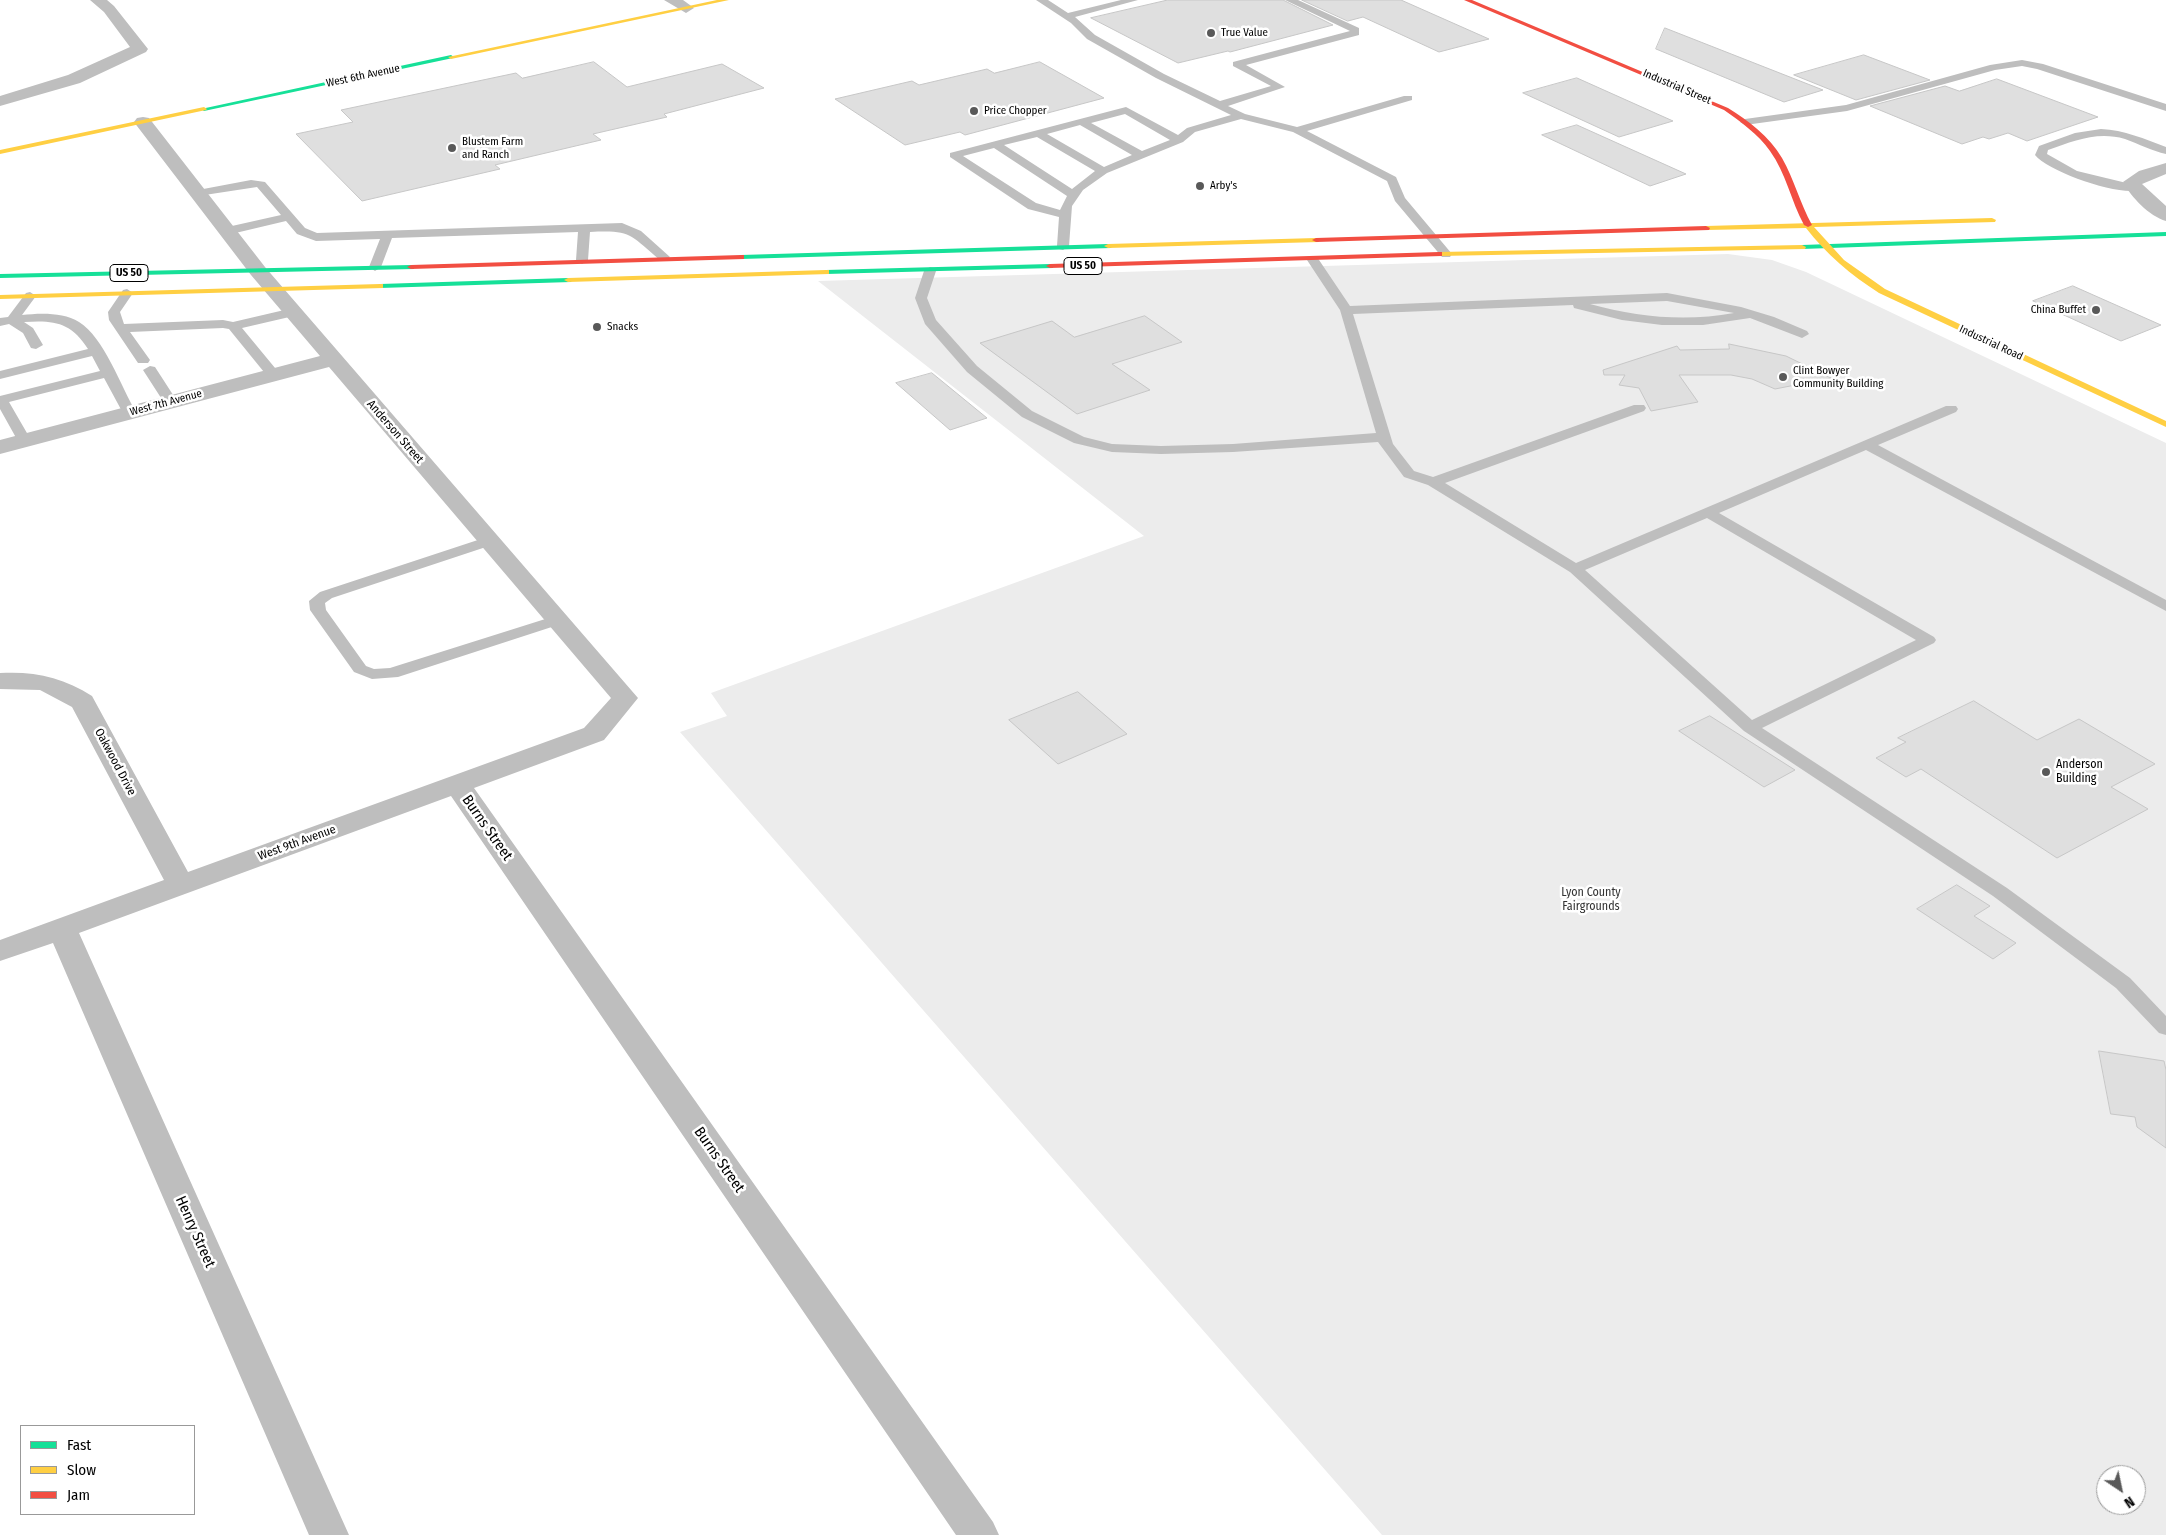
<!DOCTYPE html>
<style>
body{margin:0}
#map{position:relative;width:2166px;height:1535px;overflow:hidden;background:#fff;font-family:"Fira Sans Condensed",sans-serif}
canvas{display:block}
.legend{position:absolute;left:20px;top:1425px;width:175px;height:90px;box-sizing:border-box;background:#fff;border:1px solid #999;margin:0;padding:6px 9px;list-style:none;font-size:15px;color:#000}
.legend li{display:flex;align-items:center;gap:10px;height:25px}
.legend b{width:25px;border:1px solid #999}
.north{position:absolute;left:2096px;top:1465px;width:50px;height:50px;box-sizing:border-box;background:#fff;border:1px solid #999;border-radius:50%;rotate:146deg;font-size:14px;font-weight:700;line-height:20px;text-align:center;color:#000}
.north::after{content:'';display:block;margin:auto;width:18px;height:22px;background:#595959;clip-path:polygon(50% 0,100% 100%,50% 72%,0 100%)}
</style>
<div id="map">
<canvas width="2166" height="1535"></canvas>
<ul class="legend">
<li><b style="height:6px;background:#16e098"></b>Fast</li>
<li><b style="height:6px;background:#ffcf43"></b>Slow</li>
<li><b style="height:6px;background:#f24e42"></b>Jam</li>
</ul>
<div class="north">N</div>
</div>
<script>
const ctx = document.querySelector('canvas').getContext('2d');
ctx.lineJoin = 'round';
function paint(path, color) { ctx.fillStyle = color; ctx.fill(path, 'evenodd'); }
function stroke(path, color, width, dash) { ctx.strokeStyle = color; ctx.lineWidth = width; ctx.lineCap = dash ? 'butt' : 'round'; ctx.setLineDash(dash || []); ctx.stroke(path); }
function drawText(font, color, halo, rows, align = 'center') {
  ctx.font = font + ' "Fira Sans Condensed",sans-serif'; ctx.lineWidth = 5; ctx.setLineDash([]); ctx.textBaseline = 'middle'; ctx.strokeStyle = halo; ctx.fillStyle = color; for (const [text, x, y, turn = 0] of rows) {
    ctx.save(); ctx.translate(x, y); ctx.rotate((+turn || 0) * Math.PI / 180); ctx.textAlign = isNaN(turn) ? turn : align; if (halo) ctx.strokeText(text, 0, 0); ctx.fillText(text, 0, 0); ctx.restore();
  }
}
paint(new Path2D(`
 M1728 254 1772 260 1806 272 2166 443V1535H1382L680 732 727 716 711 693 1144 536 818 281ZM2106 1475H2136V1505H2106Z`), '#ececec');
const building = new Path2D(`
 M1168 0H1283L1333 25 1230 52 1228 51 1178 63 1091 18Z
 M1302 0H1401L1489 39 1439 52 1363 17 1348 21Z
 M1665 28 1823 90 1784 102 1656 49Z
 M1864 55 1930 80 1856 100 1794 75Z
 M594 62 627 87 722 64 764 88 664 114 667 117 593 134 601 140 495 165 500 169 362 201 296 134 353 122 341 110 516 73 522 78Z
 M1040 62 1104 98 965 135 960 132 905 145 835 99 912 81 919 85 987 69 994 73Z
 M1577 78 1673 121 1619 137 1523 93Z
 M1997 79 2098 117 2027 141 2008 133 1989 139 1983 137 1962 144 1870 106 1945 86 1959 91Z
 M1577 125 1686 174 1650 186 1542 135Z
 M2073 286 2161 325 2121 341 2033 301Z
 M1145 316 1182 342 1112 364 1150 390 1077 414 980 343 1052 321 1074 337Z
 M1729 344 1786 356 1831 378 1775 389 1752 379 1731 375H1679L1698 402 1651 411 1639 388 1619 385 1625 375H1604L1603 370 1677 346 1680 350 1729 349Z
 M932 373 987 418 950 430 896 383Z
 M1078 692 1127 734 1058 764 1009 720Z
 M1974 701 2037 740 2079 719 2155 764 2111 787 2148 809 2057 858 1921 769 1906 777 1876 758 1906 742 1898 738Z
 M1710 716 1795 770 1764 787 1679 731Z
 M1957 885 1990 906 1974 916 2016 943 1993 959 1917 909Z
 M2099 1051 2164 1061 2166 1070V1148L2137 1127 2135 1117 2111 1114Z`);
paint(building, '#dfdfdf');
stroke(building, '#c7c7c7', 1);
paint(new Path2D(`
 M1036 0H1048L1068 13 1121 0H1138L1075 17 1095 35 1164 74 1220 101 1271 86 1233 66V62L1350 31 1285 0H1298L1359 28V35L1246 65 1285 87 1228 106 1245 114 1297 127 1404 96H1412V100L1307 131 1396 177 1405 198 1452 254 1450 257H1442L1395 201 1387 181 1293 132 1241 119 1195 132 1183 142 1107 173 1083 190 1072 206 1069 246 1063 250 1059 249 1057 246 1059 217 1028 209 950 157V153L1126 107 1178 135 1187 128 1231 115 1156 78 1087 39 1071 23ZM1125 114 1170 140 1142 151 1091 123ZM1080 125 1132 155 1104 167 1047 134ZM1037 137 1095 171 1072 189 1004 145ZM994 148 1067 196 1060 210 1036 203 963 156Z
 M2022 60 2043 64 2166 104V111L2037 69 2022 66 1995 70 1847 111 1745 125 1740 122 1745 119 1846 105 1990 65Z
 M2101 129C2124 130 2145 139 2166 147V154C2152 151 2139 144 2125 139 2097 131 2074 141 2048 150L2047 154 2077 171 2139 186V190C2118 196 2049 172 2035 155L2039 146 2075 133Z
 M251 180 265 182 305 228 317 233 622 223 641 231 670 257 664 261 660 260C629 234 631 230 590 232L588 260 582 264 576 260 578 232 392 238 381 267 375 271 369 267 380 239 316 241 297 234 286 221 227 235 221 231 223 228 281 215 257 187 198 196 192 193 198 190Z
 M1313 256 1317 257 1350 306 1667 293 1741 307 1774 317 1807 331 1809 334 1802 338 1750 318 1703 325H1662L1622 320 1574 308 1573 305 1353 314 1393 444 1414 471 1433 477 1634 405H1644L1646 408 1644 411 1445 483 1576 563 1946 406H1956L1958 409 1956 412 1878 445 2166 600V611L1866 450 1719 513 1934 637 1936 640 1934 643 1762 728 2007 888 2130 978 2166 1016V1035L2159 1033 2116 988 1993 896 1744 731 1570 572 1428 485 1404 477 1378 442 1233 452 1161 454 1112 452 1074 443 1022 417 967 372 925 324 915 298 924 271 930 267 934 268 936 271 927 298 936 320 977 366 1032 411 1084 437 1112 444 1161 446 1233 444 1376 433 1340 310 1307 260ZM1667 301 1734 313C1685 322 1637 317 1590 304ZM1707 518 1916 640 1752 720 1585 570Z
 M127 289 133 293 120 312 124 324 223 320 233 322 293 308 298 309 299 312 298 315 242 328 280 374 278 377H268L229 329 223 328 130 332 150 360 148 363H138L109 320 108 312 123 290Z
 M30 292 36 296 22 315C40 313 63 312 79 322 104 337 121 387 136 412L134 415H124L104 378 9 402 31 440 24 444 19 443 0 409V396L100 371 92 356 0 379V371L88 349C71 322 54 320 24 322L33 328 43 345 36 349 31 348 23 333 9 324 0 326V318L8 317 26 293Z
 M150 366 155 367 177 401 175 404H165L163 401 143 370Z
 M490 536 498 541 495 544 332 598 325 603 326 610 366 666 374 669 390 668 558 615 566 620 564 623 398 677 372 679 354 672 310 610 309 601 320 592Z`), '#bebebe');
paint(new Path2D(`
 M90 0H107L114 6 148 49 146 52 80 83 0 106V96L68 75 130 47 104 12Z
 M664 0H683L694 8 686 13Z
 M143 117 149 118 265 267 638 698 604 740 474 788 993 1522 999 1535H956L451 796 79 933 349 1535H309L53 943 0 961V940L164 880 72 707 40 690 0 689V673C34 671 63 677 92 696L188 872 584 728 611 698 329 367 0 454V440L320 356 251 275 137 126 134 122 137 118Z
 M2166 163V174L2142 184 2166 206V221C2149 216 2131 197 2123 182L2139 171Z`), '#bebebe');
paint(new Path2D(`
 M451 55 454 57 453 58 204 111 201 109Z
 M2166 232V236L1802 249 1798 247 1802 245Z
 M1108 244 1112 246 1111 248 741 259 737 257 741 255Z
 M1050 264H1053V268L826 274 822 272 826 270Z
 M411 265H414V269L0 278V274Z
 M568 278 572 280 571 282 380 288 376 286 380 284Z`), '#16e098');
paint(new Path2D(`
 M717 0H729L451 59 448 57Z
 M204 107 207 109 206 110 0 154V150Z
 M1992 218 1996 220 1995 222 1814 227 1844 260 1885 289 2166 421V427L1879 293C1851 275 1826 254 1806 228L1706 230 1702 228 1706 226Z
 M1316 238H1319V242L1108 248 1104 246 1108 244Z
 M1802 245 1806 247 1805 249 1439 256 1435 254 1439 252Z
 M826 270H829V274L568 282 564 280 568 278Z
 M380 284H383V288L0 299V295Z`), '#ffcf43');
paint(new Path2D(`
 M1464 0H1472L1728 108C1749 121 1769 136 1782 158 1794 179 1800 203 1812 225L1808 227 1804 225C1791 201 1786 173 1770 151 1758 134 1741 122 1724 110Z
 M1706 226 1710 228 1709 230 1316 242 1312 240 1316 238Z
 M1439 252H1442V256L1050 268 1046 266 1050 264Z
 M741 255H744V259L411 269 407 267 411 265Z`), '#f24e42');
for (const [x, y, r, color] of [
 [1211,33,5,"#595959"],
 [974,111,5,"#595959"],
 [452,148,5,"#595959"],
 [1200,186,5,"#595959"],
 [2096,310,5,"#595959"],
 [597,327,5,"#595959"],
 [1783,377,5,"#595959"],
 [2046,772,5,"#595959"]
]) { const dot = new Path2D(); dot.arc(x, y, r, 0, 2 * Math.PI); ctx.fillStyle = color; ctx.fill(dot); stroke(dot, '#fff', 2); }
drawText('11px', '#000', '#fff', [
 ["True Value",1221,33],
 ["Price Chopper",984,111],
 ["Blustem Farm",462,142],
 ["and Ranch",462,155],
 ["Arby's",1210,186],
 ["China Buffet",2086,310,"right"],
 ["Snacks",607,327],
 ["Clint Bowyer",1793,371],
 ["Community Building",1793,384]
], 'left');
drawText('11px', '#000', '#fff', [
 ["West 6th Avenue",363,76,-12],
 ["Industrial Street",1677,87,23],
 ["Industrial Road",1991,343,25],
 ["West 7th Avenue",166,403,-15]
]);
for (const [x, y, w] of [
 [1083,266,38],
 [129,273,38]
]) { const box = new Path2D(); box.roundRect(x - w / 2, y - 8.5, w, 17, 4); ctx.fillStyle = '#fff'; ctx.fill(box); stroke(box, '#000', 1); }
drawText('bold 11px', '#000', null, [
 ["US 50",1083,266],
 ["US 50",129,273]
]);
drawText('12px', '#000', '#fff', [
 ["Anderson Street",395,432,49],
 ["Oakwood Drive",115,762,62],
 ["West 9th Avenue",297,843,-20]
]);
drawText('12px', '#000', '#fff', [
 ["Anderson",2056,765],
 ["Building",2056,779]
], 'left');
drawText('12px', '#333', '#fff', [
 ["Lyon County",1591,893],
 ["Fairgrounds",1591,907]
]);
drawText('15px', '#000', '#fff', [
 ["Burns Street",487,828,55],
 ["Burns Street",719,1160,55],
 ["Henry Street",195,1232,66]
]);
</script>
